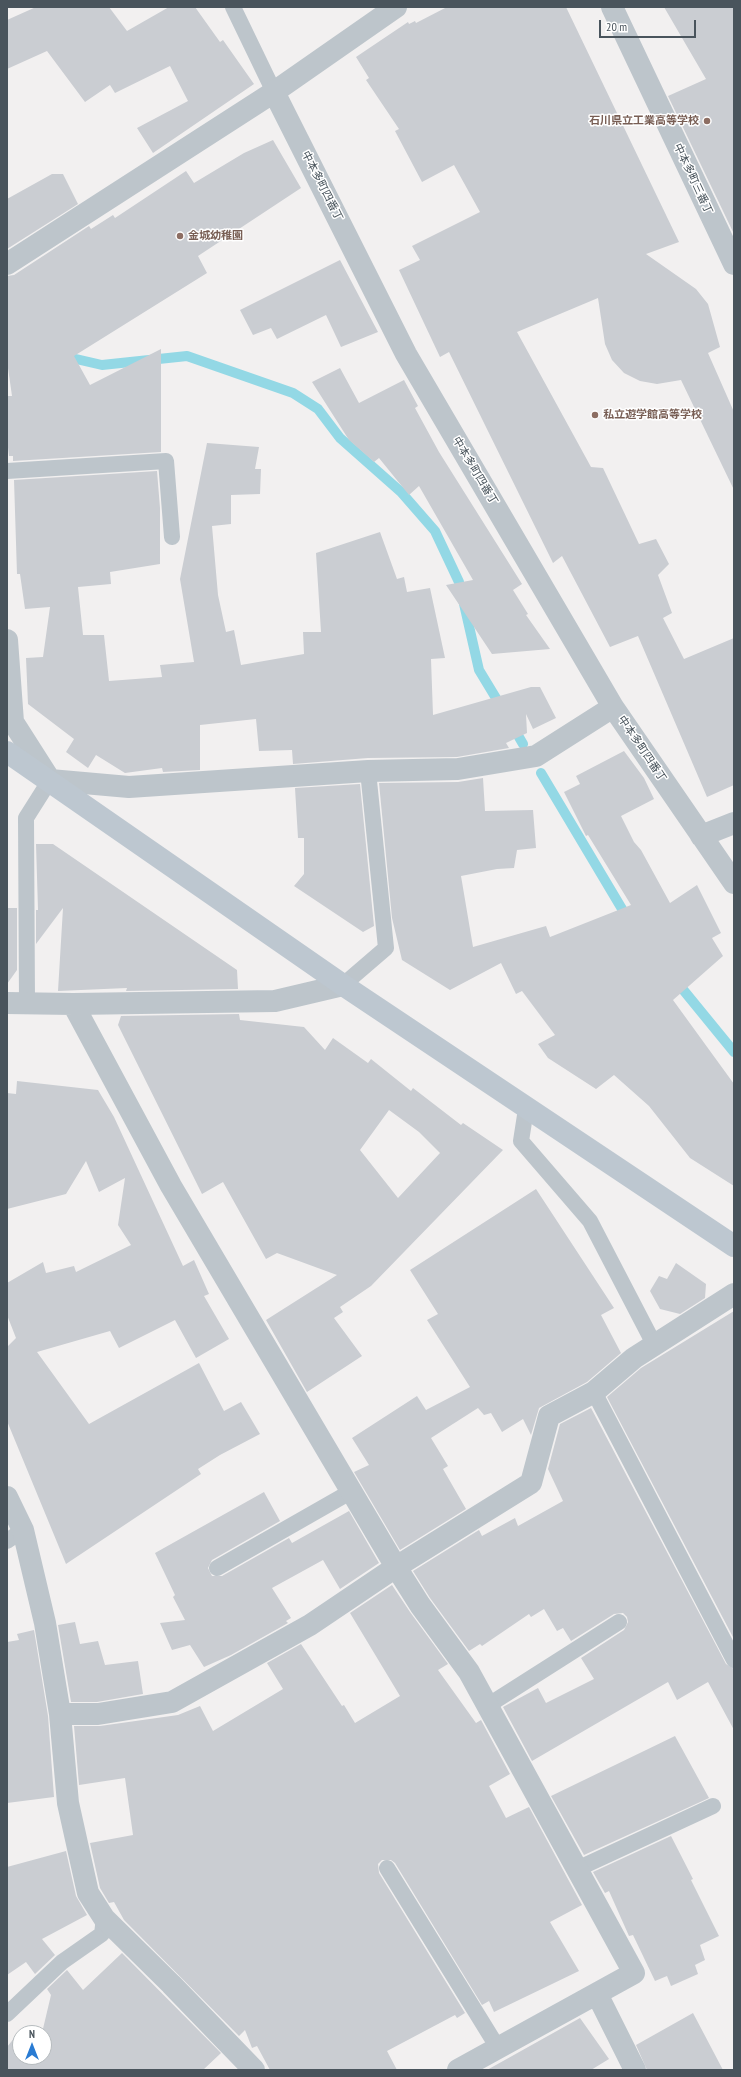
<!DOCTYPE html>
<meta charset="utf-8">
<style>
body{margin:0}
#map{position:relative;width:741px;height:2077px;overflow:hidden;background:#f2f0f0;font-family:"PT Sans Narrow",sans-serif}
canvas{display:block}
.frame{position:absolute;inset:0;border:8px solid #49545c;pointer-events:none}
.north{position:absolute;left:12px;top:2025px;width:40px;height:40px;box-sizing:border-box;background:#fff;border:1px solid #b6bbbe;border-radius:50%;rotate:0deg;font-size:11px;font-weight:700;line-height:16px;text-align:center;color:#49545c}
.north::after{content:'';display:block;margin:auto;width:14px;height:18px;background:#297bd3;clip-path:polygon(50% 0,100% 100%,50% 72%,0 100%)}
.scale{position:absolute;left:599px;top:20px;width:97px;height:18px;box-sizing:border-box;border:2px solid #49545c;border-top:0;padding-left:5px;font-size:12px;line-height:14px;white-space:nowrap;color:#49545c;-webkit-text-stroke:3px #fff;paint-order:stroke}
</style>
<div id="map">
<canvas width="741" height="2077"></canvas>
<div class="frame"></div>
<div class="north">N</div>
<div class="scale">20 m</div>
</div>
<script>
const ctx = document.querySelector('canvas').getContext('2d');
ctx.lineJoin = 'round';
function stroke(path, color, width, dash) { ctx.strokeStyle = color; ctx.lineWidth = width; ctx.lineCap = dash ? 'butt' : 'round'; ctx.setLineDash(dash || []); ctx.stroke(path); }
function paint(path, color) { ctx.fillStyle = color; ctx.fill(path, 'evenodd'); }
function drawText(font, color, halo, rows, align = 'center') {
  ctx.font = font + ' "PT Sans Narrow","Noto Sans JP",sans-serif'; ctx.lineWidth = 3; ctx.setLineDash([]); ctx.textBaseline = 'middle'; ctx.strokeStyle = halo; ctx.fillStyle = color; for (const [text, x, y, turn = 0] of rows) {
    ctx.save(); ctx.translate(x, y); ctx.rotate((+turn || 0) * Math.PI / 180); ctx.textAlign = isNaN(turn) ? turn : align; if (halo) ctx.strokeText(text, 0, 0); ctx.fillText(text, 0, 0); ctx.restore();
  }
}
stroke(new Path2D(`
 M63 356 102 365 187 356 293 393 318 409 340 438 401 492 435 531 459 582 479 670 502 708
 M512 725 523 744
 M541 773 628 919
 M676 981 734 1052`), '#93d8e5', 10);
paint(new Path2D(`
 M36 7H109L127 31 169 7H195L220 42 223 40 254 84 153 153 137 128 188 101 170 66 115 93 110 85 85 102 47 51 7 69V20Z
 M447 7H566L679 242 646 254 696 289 708 304 720 347 708 353 734 412V490L681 380 657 384 640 381 624 373 612 360 605 344 598 298 517 332 591 467 603 468 639 544 656 539 669 564 658 575 672 613 663 618 684 659 734 638V785L707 797 638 636 610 647 562 556 553 563 449 352 440 357 399 270 420 260 412 246 480 212 454 165 422 182 395 131 399 129 366 80 369 78 356 57 408 22 409 24 415 21 416 23Z
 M664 7H734V234L668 96 706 79Z
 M273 140 301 188 198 256 207 273 74 356 90 385 161 349V452L13 461V456H9L7 439V396H12L7 361V276L14 275 89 226 91 229 113 215 115 218 186 171 194 183 244 153Z
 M52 174H63L78 204 7 249V199Z
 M340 260 378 332 341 347 326 315 277 339 271 328 253 335 240 310Z
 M340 368 359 403 404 380 418 406 415 408 439 452 522 584 513 590 528 614 526 615 550 649 492 654 446 585 473 580 419 486 409 495 379 458 374 462 349 440 312 382Z
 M207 443 259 447 255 469H261L260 494 231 495V524L212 526 218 595 226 632 234 630 241 665 304 654 303 632H321L316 553 380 532 397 579 404 577 407 592 430 588 445 658 431 659 433 715 531 687H540L556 718 533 729 526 714 527 733 506 743 509 748 457 757 368 758 293 764 292 750 259 751 256 719 200 725V770L163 772 162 768 125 773 96 755 88 768 66 752 74 739 28 704 26 658 43 657 50 607 25 609 20 574H17L14 480 157 471 160 508V564L110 572 111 584 78 587 83 635H104L109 681 162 677 160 665 194 662 180 579Z
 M624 751 644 778 654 799 621 816 634 842 641 850 670 903 697 885 721 933 712 938 723 956 673 1000 734 1084V1186L690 1158 649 1106 614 1075 596 1089 548 1058 538 1044 555 1035 522 991 516 994 501 963 450 990 402 960 392 918 379 783 458 782 483 778 485 811 533 810 536 848 517 850 514 868 497 869 461 876 473 947 546 926 550 937 631 905 588 835 586 836 564 792 580 784 576 776Z
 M360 784 374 926 363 932 294 886 304 874V838H298L295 788Z
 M36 844H53L237 970 238 989 126 991 127 988 58 991 63 908 36 944V910H38Z
 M7 908H17V970L7 984Z
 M239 1014 240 1020 304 1027 325 1050 333 1038 368 1063 371 1059 411 1091 413 1088 461 1125 463 1123 503 1150 371 1286 340 1307 343 1312 334 1318 362 1356 307 1392 266 1320 337 1275 277 1253 266 1259 223 1182 202 1194 118 1025 121 1016ZM389 1110 419 1132 440 1153 398 1198 360 1150Z
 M17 1081 98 1090 114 1117 183 1266 194 1260 209 1294 204 1296 229 1339 196 1358 175 1320 119 1348 110 1331 37 1352 89 1424 199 1363 224 1411 241 1402 260 1434 220 1455 198 1469 201 1474 66 1564 7 1421V1347L16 1338 7 1315V1283L43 1262 46 1273 74 1266 76 1272 131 1245 118 1225 125 1178 99 1192 86 1161 66 1194 7 1209V1093L16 1094Z
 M536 1189 614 1308 601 1315 621 1353 587 1382 539 1408 531 1435 523 1419 502 1432 491 1413 484 1415 478 1408 431 1438 448 1466 443 1469 466 1509 400 1550 354 1472 369 1465 352 1438 417 1396 426 1410 470 1387 427 1320 438 1314 410 1270Z
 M676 1263 706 1284 705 1298 680 1314 660 1309 650 1291 659 1276 667 1279Z
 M734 1311V1639L607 1397 641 1368Z
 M591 1408 726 1664 734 1669V1730L708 1682 677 1700 668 1682 532 1761 503 1707 538 1688 546 1703 594 1679 581 1658 624 1630 628 1622 627 1617 623 1613 614 1614 571 1641 563 1628 557 1631 544 1609 531 1617 529 1614 482 1646 480 1644 469 1651 430 1598 413 1571 479 1530 482 1536 515 1518 518 1526 563 1501 548 1469 560 1424Z
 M264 1492 280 1521 212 1560 208 1568 212 1576H222L289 1538 292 1543 349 1511 379 1563 340 1589 323 1560 272 1588 291 1618 286 1621 288 1623 231 1655 204 1667 190 1645 172 1650 160 1623 185 1620 173 1597 175 1595 155 1553Z
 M392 1585 410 1612 448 1664 438 1670 476 1723 481 1720 510 1774 489 1786 506 1818 529 1807 582 1905 550 1922 579 1971 494 2012 489 2001 482 2005 395 1863 391 1860H382L378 1864 379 1873 465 2013 457 2018 455 2015 387 2051 397 2070H270L257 2046 252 2048 245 2030 239 2036 124 1920 114 1902 109 1903 100 1888 90 1843 133 1835 125 1778 79 1785 74 1726H100L178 1715 200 1706 213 1731 283 1689 267 1663 301 1644 342 1706 344 1705 355 1723 400 1696 350 1613Z
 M75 1622 80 1644 98 1641 105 1665 138 1661 143 1694 97 1702H71L58 1625Z
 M34 1630 48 1716 54 1797 7 1803V1642L19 1640 17 1634Z
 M675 1736 709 1798 584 1855 551 1796Z
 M671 1836 693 1879 691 1880 719 1936 700 1945 705 1960 695 1965 698 1974 671 1986 667 1976 655 1981 633 1935 629 1936 609 1891 605 1893 593 1872Z
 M66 1851 76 1896 87 1915 42 1939 55 1955 35 1974 26 1962 7 1975V1867Z
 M122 1953 221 2053 203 2070H7V2047L19 2032 24 2033H20V2057H44V2033H42L51 1995 47 1989 67 1970 83 1990Z
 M693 2013 723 2070H647L636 2045Z
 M580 2018 609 2059 591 2070H487Z`), '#cacdd2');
stroke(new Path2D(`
 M233 7 274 92
 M7 471 166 461 172 537
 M343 985 386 948 368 771
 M27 1002 26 818 50 780
 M526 1109 521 1141 590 1221 655 1346
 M594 1392 734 1660
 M7 1541 23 1530
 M217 1568 352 1491
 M487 1706 619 1622
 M387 1868 498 2048
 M577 1869 713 1806
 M7 2014 62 1962 102 1934 104 1918`), '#bdc5cb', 16);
stroke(new Path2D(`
 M612 7 734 264
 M274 92 406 354 613 707 734 883
 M7 264 274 92 396 7
 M7 640 13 722 50 780 129 787 368 771 458 769 536 756 613 707
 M701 836 734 823
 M7 1003 73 1004 275 1001 343 985
 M73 1004 171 1186 396 1567 420 1605 469 1672 634 1973 458 2070
 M7 1497 23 1530 45 1623 60 1714 68 1803 88 1893 104 1918 171 1984 254 2070
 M60 1714H98L172 1702 310 1625 396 1567 531 1483 549 1416 594 1392 634 1358 734 1294
 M597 1994 635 2070`), '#bdc5cb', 22);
stroke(new Path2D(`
 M7 752 343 985 734 1246`), '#bdc7d0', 22);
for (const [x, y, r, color] of [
 [707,121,4,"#8d6e63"],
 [180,236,4,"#8d6e63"],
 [595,415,4,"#8d6e63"]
]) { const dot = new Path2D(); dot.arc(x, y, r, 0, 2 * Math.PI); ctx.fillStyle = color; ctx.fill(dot); stroke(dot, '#fff', 1.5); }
drawText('bold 11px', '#785e54', '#fff', [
 ["石川県立工業高等学校",699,121,"right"],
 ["金城幼稚園",188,236],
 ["私立遊学館高等学校",603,415]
], 'left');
drawText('11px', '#49545c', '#fff', [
 ["中本多町三番丁",693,179,65],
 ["中本多町四番丁",322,186,63],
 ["中本多町四番丁",475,471,59],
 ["中本多町四番丁",642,749,56]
]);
</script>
